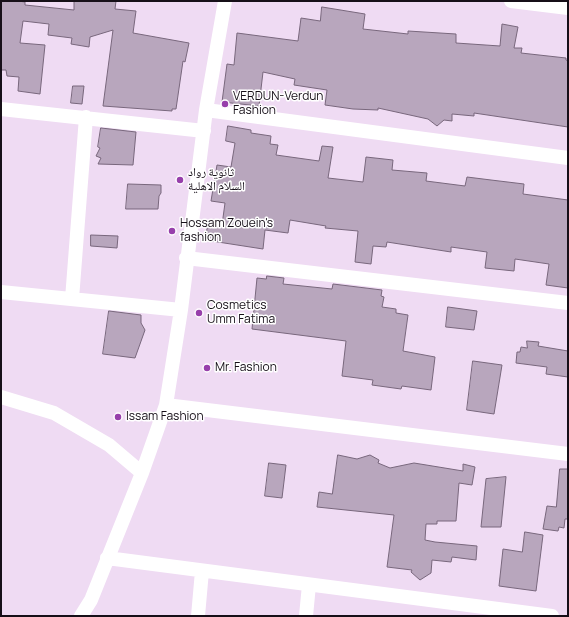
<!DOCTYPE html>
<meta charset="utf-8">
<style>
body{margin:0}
#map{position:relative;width:569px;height:617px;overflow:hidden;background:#efdbf3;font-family:Manrope,sans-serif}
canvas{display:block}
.frame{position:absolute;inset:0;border:2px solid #160f18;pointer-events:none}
</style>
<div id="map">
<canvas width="569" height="617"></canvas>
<div class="frame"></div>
</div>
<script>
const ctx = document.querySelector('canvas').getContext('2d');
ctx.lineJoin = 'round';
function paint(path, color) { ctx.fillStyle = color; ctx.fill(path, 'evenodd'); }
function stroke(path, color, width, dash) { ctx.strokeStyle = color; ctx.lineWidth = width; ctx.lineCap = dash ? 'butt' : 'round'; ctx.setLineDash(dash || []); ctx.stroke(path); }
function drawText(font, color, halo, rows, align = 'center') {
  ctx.font = font + ' Manrope,"Noto Naskh Arabic",sans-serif'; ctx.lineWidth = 3; ctx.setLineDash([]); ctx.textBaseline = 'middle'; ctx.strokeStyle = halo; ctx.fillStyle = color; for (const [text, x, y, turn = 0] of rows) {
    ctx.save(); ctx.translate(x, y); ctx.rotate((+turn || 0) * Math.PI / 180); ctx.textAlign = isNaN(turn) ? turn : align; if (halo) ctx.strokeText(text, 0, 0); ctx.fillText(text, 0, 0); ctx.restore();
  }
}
const building = new Path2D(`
 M1 1H18L25 2V5L74 10V1H116L115 9 136 11 133 33 189 43 185 62 183 61 176 109H172V111L103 106 113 30 90 37 89 47 71 44 72 38 48 35 49 24 23 21 20 43 45 45 40 94 18 91 19 77 7 76 6 70H1Z
 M322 7 365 14 363 29 408 34V31L456 34V43L500 46 502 24 518 27 514 48H522L521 53 566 58V60L568 61V127L474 113V116L452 114V121L444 120 437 126 428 119 378 108V110L353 109 325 105 327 90 294 85 295 79 263 72 259 106 222 102 227 64 234 65 237 33 298 41 301 18 320 21Z
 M73 86H84L82 104 71 103Z
 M228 126 251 130V133L271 136 270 144 278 145 276 155 319 161 322 146 333 147 328 178 363 182 366 157 393 160 392 170 427 173 426 181 465 186 467 177 491 180 524 184 523 194 568 200V288L546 285 549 264 515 259 514 271 485 268 487 252 451 247V252L387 242 386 247 373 246 371 264 355 262 358 231 325 228 326 226 290 220 288 233 265 230 263 249 205 240 208 223 222 225 225 203 211 201 217 165 231 167 235 143 226 141Z
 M101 128 136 132 133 165 98 164 101 158 96 156 100 148 98 147Z
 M128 184 161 185V193L159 196 158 209H126Z
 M91 235 118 236 117 248 91 246Z
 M267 276 284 278 283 284 332 289 333 284 382 290 381 296 384 297 382 307 396 309V313L408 315 403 351 435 357 431 390 402 386 401 389 372 385 373 380 342 376 346 341 252 329 257 278 266 279Z
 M448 307 477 311 474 330 446 327Z
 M109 311 141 315V323L145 330 135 358 103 354Z
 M527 341 539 342 538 346 568 351V377L546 374 547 367 516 363 517 352H520L521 347 527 348Z
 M473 361 502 365 494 414 467 410Z
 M338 455 357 459 370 455 379 460 378 463 390 468 414 463 463 471V464L475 467 472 485 459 483 456 521H437V524H426L425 540 435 542 477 546 476 560 452 557 451 562 432 560 431 573 420 580 411 572 412 570 387 567 394 515 317 507 319 492 332 494Z
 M269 463 286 465 282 498 265 496Z
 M560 469H568V519H565L564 528 559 527 558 531 543 529 547 506 556 507Z
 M506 477 501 527H481L486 479Z
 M525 532 543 535 536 591 499 586 503 549 522 552Z`);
paint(building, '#b8a6bd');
stroke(building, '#78677c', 1);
stroke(new Path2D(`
 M511 1 568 8
 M1 109 204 131
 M206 110 568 158
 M186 258 568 303
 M1 292 181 310
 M72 299 86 117
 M1 397 54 413 109 445 142 473
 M166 405 568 454
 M107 558 552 616
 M81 616 91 600 142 473 166 405 181 310 206 110 225 1
 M198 616 202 571
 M306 616 309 585`), '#fff', 14);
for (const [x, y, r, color] of [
 [225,104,4,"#973fab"],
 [180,180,4,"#973fab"],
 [172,231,4,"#973fab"],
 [199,313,4,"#973fab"],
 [207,368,4,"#973fab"],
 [118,417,4,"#973fab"]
]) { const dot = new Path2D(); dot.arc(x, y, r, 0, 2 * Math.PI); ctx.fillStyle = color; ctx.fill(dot); stroke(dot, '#fff', 1.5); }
drawText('12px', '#160f18', '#fff', [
 ["VERDUN-Verdun",233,97],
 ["Fashion",233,111],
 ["ثانوية رواد",188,173],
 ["السلام الاهلية",188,187],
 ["Hossam Zouein's",180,224],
 ["fashion",180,238],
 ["Cosmetics",207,306],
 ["Umm Fatima",207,320],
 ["Mr. Fashion",215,368],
 ["Issam Fashion",126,417]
], 'left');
</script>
